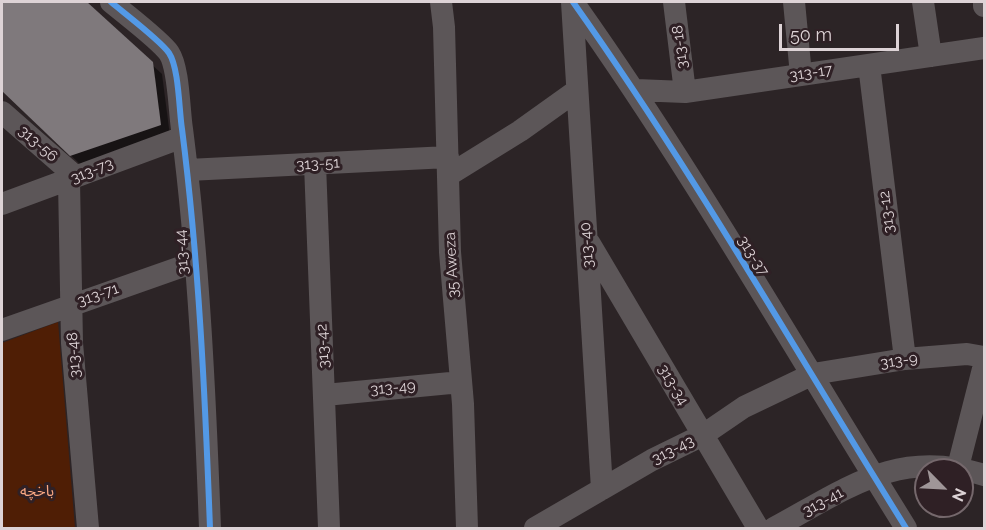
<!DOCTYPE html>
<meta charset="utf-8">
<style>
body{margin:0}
#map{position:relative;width:986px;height:530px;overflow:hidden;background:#2c2426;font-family:Raleway,sans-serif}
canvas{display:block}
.frame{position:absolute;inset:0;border:3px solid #ddd3d6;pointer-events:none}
.north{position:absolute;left:914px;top:458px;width:60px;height:60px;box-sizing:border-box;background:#2f2025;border:2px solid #75686c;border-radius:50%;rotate:114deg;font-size:16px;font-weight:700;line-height:24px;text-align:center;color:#ddd3d6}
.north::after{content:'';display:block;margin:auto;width:21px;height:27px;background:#9f9698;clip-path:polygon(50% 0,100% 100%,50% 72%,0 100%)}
.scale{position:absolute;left:779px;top:24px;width:120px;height:27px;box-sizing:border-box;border:3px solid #ddd3d6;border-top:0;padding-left:8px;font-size:18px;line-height:21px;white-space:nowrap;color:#ddd3d6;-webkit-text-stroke:4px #2f2025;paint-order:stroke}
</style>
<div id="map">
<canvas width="986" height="530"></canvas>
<div class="frame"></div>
<div class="north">N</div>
<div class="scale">50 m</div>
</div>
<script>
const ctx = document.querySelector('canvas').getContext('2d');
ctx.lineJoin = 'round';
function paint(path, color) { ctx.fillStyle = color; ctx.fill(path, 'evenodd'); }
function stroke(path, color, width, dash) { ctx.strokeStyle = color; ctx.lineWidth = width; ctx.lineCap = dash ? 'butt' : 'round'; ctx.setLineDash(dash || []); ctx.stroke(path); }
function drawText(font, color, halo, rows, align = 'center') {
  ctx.font = font + ' Raleway,"Noto Sans Arabic",sans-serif'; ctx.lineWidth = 6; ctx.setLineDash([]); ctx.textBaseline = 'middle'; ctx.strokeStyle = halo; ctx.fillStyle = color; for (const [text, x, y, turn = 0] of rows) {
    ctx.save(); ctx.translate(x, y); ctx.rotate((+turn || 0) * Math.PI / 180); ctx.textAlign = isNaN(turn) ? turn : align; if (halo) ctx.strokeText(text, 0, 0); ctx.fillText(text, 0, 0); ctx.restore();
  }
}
paint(new Path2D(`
 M58 322 75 528H2V343Z`), '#4f1e05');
paint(new Path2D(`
 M2 2H84L162 74 170 136 82 166 2 90Z`), '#0007');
paint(new Path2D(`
 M2 2H87L153 62 161 125 70 156 2 91Z`), '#7f797c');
stroke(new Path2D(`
 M111 2C124 13 161 41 169 53 179 68 179 110 182 129 199 262 205 395 210 528
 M441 2 444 27 450 252 463 404 467 528
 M572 2 602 489
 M573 2C693 171 796 352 906 528
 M674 2 685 92
 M794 2 801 75
 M923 2 931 56
 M984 2V6
 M869 65 905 359
 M636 90 685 92 984 48
 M2 112 75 176
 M315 164 329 528
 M188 170 448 157
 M449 175 520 131 576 91
 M69 181 72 343 88 528
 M2 204 183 137
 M590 244 758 528
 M2 330 195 262
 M325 395 461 382
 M958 467 984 365
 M535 528 652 460 703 435 744 407 813 374 905 359 967 354 984 357
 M774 528C848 488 897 448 984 475`), '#5c5658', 22);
stroke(new Path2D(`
 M111 2C124 13 161 41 169 53 179 68 179 110 182 129 199 262 205 395 210 528
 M573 2C693 171 796 352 906 528`), '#5399e6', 6);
drawText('15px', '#ddd3d6', '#2f2025', [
 ["313-18",680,47,-97],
 ["313-17",811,73,-8],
 ["313-56",38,144,41],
 ["313-51",318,164,-3],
 ["313-73",92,171,-22],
 ["313-12",887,212,-97],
 ["313-40",587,245,-94],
 ["313-44",182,252,-94],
 ["313-37",753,256,58],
 ["35 Aweza",452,265,-93],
 ["313-71",98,295,-19],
 ["313-42",323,346,-93],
 ["313-48",74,355,-94],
 ["313-9",899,361,-8],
 ["313-34",673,385,59],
 ["313-49",393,388,-5],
 ["313-43",673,450,-27],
 ["313-41",823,502,-28]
]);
drawText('15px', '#faa883', '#2f2025', [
 ["باخچە",37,491]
]);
</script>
